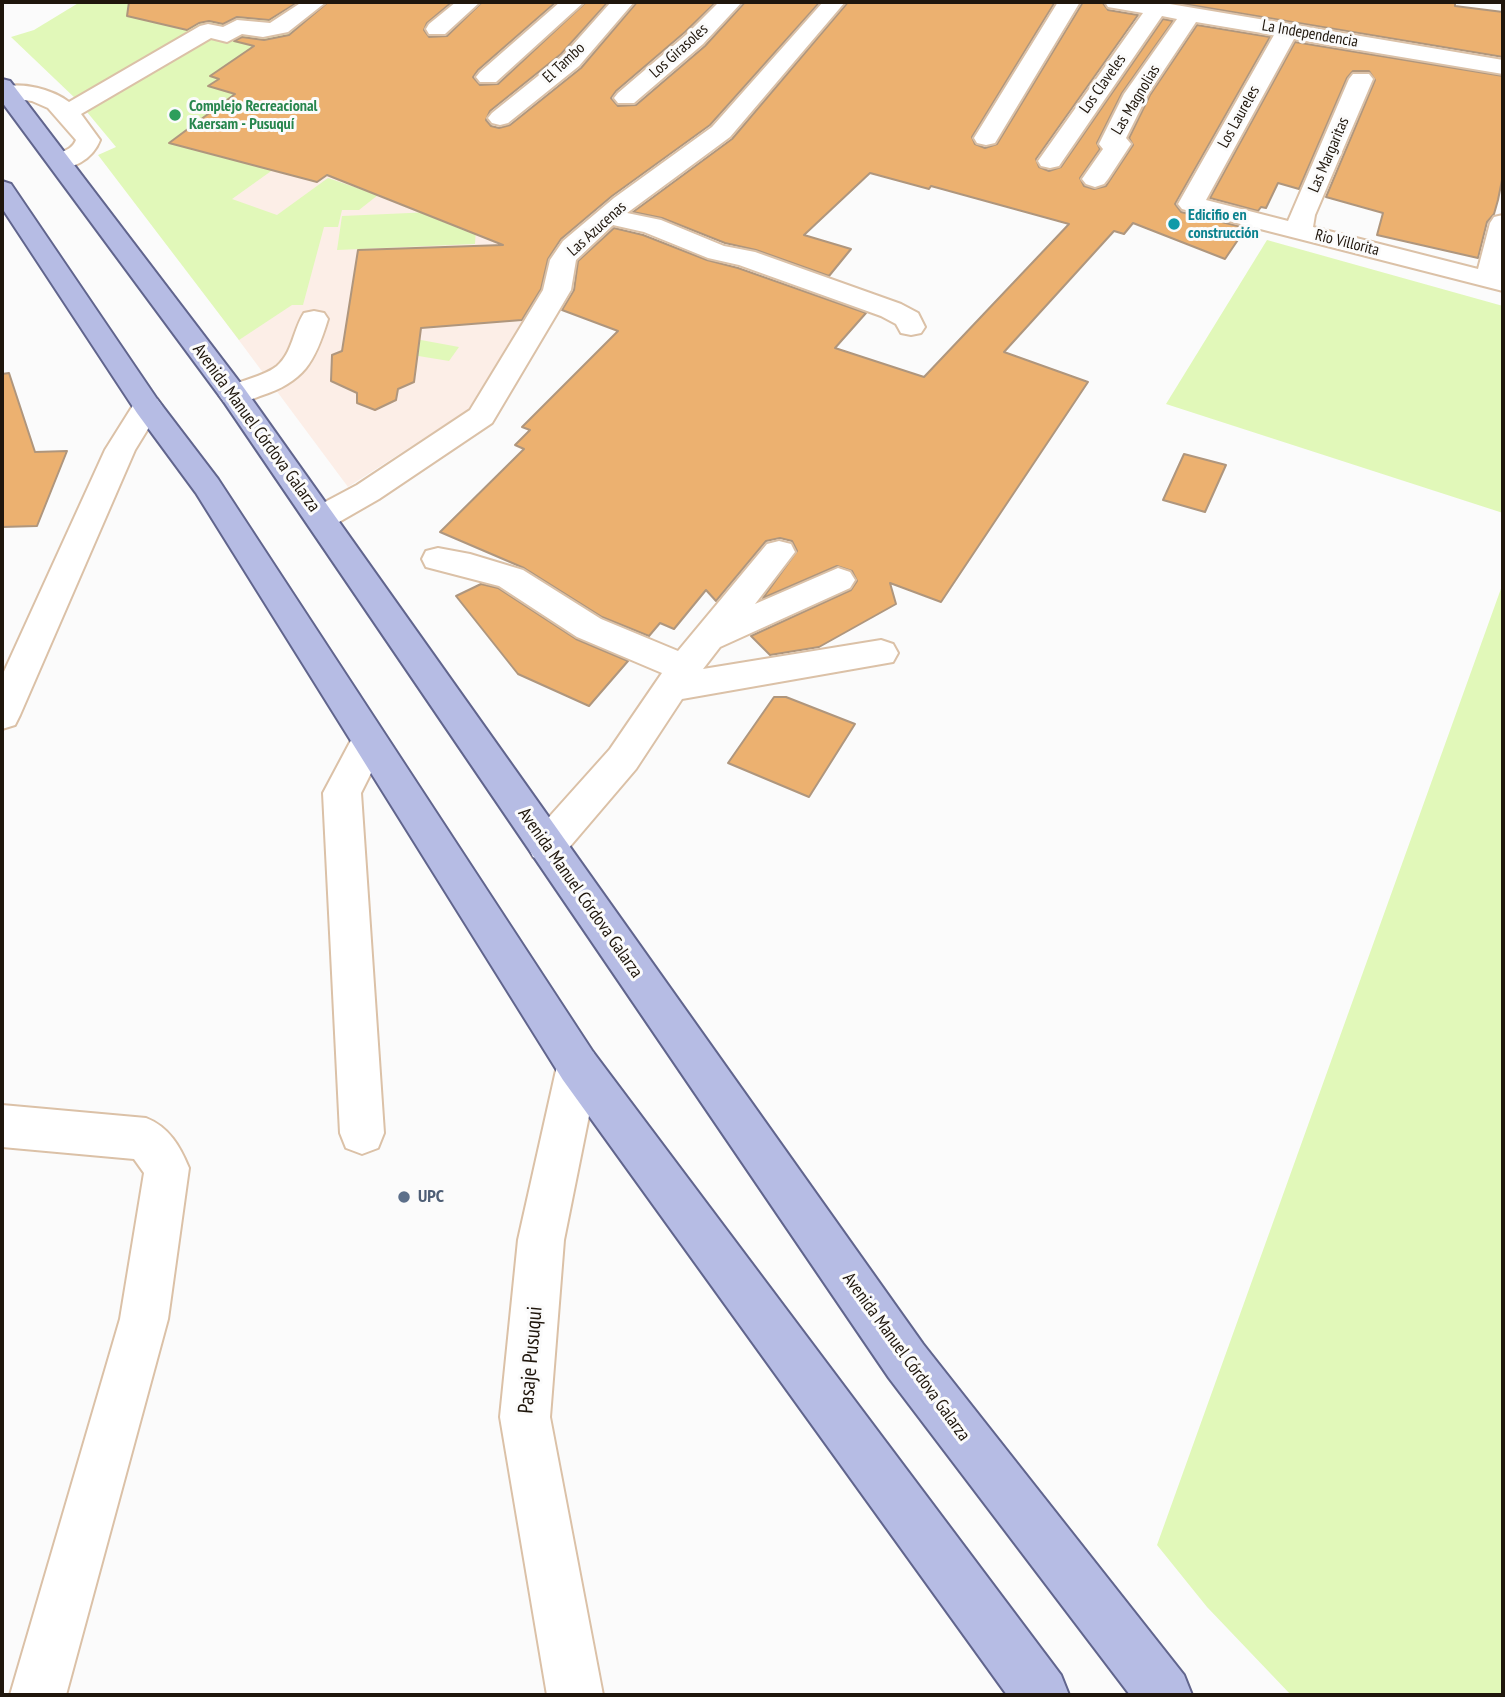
<!DOCTYPE html>
<meta charset="utf-8">
<style>
body{margin:0}
#map{position:relative;width:1505px;height:1697px;overflow:hidden;background:#fbfbfb;font-family:"PT Sans Narrow",sans-serif}
canvas{display:block}
.frame{position:absolute;inset:0;border:4px solid #1f160c;pointer-events:none}
</style>
<div id="map">
<canvas width="1505" height="1697"></canvas>
<div class="frame"></div>
</div>
<script>
const ctx = document.querySelector('canvas').getContext('2d');
ctx.lineJoin = 'round';
function paint(path, color) { ctx.fillStyle = color; ctx.fill(path, 'evenodd'); }
function stroke(path, color, width, dash) { ctx.strokeStyle = color; ctx.lineWidth = width; ctx.lineCap = dash ? 'butt' : 'round'; ctx.setLineDash(dash || []); ctx.stroke(path); }
function drawText(font, color, halo, rows, align = 'center') {
  ctx.font = font + ' "PT Sans Narrow",sans-serif'; ctx.lineWidth = 6; ctx.setLineDash([]); ctx.textBaseline = 'middle'; ctx.strokeStyle = halo; ctx.fillStyle = color; for (const [text, x, y, turn = 0] of rows) {
    ctx.save(); ctx.translate(x, y); ctx.rotate((+turn || 0) * Math.PI / 180); ctx.textAlign = isNaN(turn) ? turn : align; if (halo) ctx.strokeText(text, 0, 0); ctx.fillText(text, 0, 0); ctx.restore();
  }
}
paint(new Path2D(`
 M271 128 563 239 554 245 545 262 543 289 468 410 348 487 151 222Z`), '#fceee7');
paint(new Path2D(`
 M80 2H397L336 50 274 169 232 199 277 215 328 178 378 195 359 210H342L338 227H324L303 305H292L239 340 98 155 116 147 77 100 11 37 34 30Z
 M477 210 475 244 337 250 342 216Z
 M1267 240 1503 306V513L1166 404Z
 M410 338 459 347 449 361 400 353Z
 M1503 583V1695H1291L1207 1607 1157 1545Z`), '#e1f8b9');
const building = new Path2D(`
 M129 2H298L269 20 237 17 223 24 209 21 199 23 187 30 127 16Z
 M328 2H452L427 23 424 30 429 37 447 36 482 2H556L478 70 473 77 480 85 498 84 586 2H608L561 54 490 111 486 120 491 126 499 128 510 125 581 68 637 2H716L685 32 616 91 611 98 618 106 636 105 705 46 745 2H820L710 125 612 196 561 239 548 259 541 289 522 320 421 328 414 382 398 389 396 400 375 410 357 403V393L331 381 332 355 342 351 358 250 503 245 327 175 317 182 169 143 235 94 208 86 219 79 210 76 254 46 234 41 242 37 264 40 289 35Z
 M848 2H1055L972 137 975 144 985 148 997 144 1083 2H1102L1108 10 1138 15 1036 159 1039 167 1049 171 1061 167 1163 19 1173 21 1122 93 1097 143 1100 149 1080 178 1084 186 1094 189 1106 186 1133 145 1129 138 1150 95 1197 25 1270 37 1175 204 1181 212 1246 228 1225 259 1133 223 1124 234 1114 231 1004 352 1088 382 941 602 890 583 896 604 819 647 770 655 751 636 851 590 857 581 852 571 837 566 763 598 797 551 792 541 780 538 766 541 716 601 706 590 674 629 660 623 649 636 602 617 524 568 440 532 524 449 515 445 530 430 522 427 618 331 562 310 574 290 578 261 614 228 643 235 707 260 738 268 866 313 835 348 924 377 1069 224 931 186 929 189 870 173 804 235 851 249 829 276 756 250 725 243 662 218 633 212 732 139Z
 M1172 2H1455V6L1503 12V57Z
 M1295 42 1503 76V175L1498 200 1494 214 1487 222 1478 258 1377 235 1383 213 1326 197 1375 80 1369 71H1353L1347 78 1299 189 1278 183 1266 208 1261 207 1258 211 1210 198Z
 M9 373 35 452 67 451 37 526 2 527V374Z
 M1184 454 1226 465 1205 512 1163 500Z
 M481 584 498 588 576 639 628 661 589 706 518 674 456 596Z
 M774 697H786L855 724 809 797 728 763Z`);
paint(building, '#ecb170');
stroke(building, '#af967d', 2);
const minor = new Path2D(`
 M302 2H326L288 32 263 37 242 34 227 42 211 38 81 114 100 140C93 159 71 172 51 167L48 162C55 151 71 153 76 140L48 108 32 101 2 97V87C23 82 52 89 69 102L200 26 208 24 223 27 237 20 270 23Z
 M456 2H480L445 34H429L426 29 429 24Z
 M560 2H584L496 82H480L476 77 480 72Z
 M611 2H634L579 66 508 123 500 125 492 123 488 118 492 113 563 56Z
 M719 2H742L703 44 634 103H618L614 98 618 93 687 34Z
 M823 2H845L730 137 627 213 661 220 724 246 755 252 901 304 918 313 925 327 921 333 911 335 901 333 896 324 881 316 739 265 708 258 644 232 613 225 576 260 571 290 492 423 379 499 332 526 321 529 310 526 305 518 310 510 357 485 470 410 543 290 550 260 563 241 614 198 712 127Z
 M1058 2H1080L995 143 986 145 977 143 974 138Z
 M1105 2H1158L1503 60V74L1294 39 1206 200 1288 221 1349 79 1353 74H1369L1373 79 1315 215 1313 227 1478 269 1490 223 1494 217 1503 215V291L1182 209 1178 204 1274 35 1196 22 1148 94 1126 138 1131 144 1108 179 1104 184 1095 187 1086 184 1082 179 1103 149 1099 144 1124 94 1177 19 1162 16 1059 166 1050 168 1041 166 1038 161 1143 13 1108 7Z
 M314 311 324 313 328 319C315 362 304 382 260 396 247 401 237 405 224 402L219 395C229 381 261 379 277 366 293 352 293 330 304 313Z
 M147 397 157 399 162 406 135 450 20 715 15 725 2 729V676L105 450 137 399Z
 M779 541 791 544 795 552 755 604 838 568 850 572 855 580 850 588 720 647 703 669 881 640 893 644 898 653 893 662 682 699 636 769 561 857 547 862 533 857 528 846 533 835 610 749 662 673 577 637 499 586 426 567 422 559 426 551 438 548 470 554 523 570 601 619 678 651 767 544Z
 M369 727 382 731 387 741 361 793 384 1133 378 1148 362 1154 346 1148 340 1133 323 793 356 731Z
 M578 1046 593 1052 599 1066 564 1240 550 1417 603 1695H547L500 1417 518 1240 557 1066 563 1052Z
 M2 1105 146 1118C169 1127 180 1146 189 1168L168 1319 66 1695H10L120 1319 144 1173 134 1159 2 1147Z`);
const major = new Path2D(`
 M2 79 10 81 244 388 923 1344 1184 1675 1192 1695H1130L889 1378 224 402 2 102Z
 M2 181 11 184 157 399 218 479 593 1052 1061 1675 1069 1695H1007L563 1080 196 493 137 413 2 208Z`);
stroke(minor, '#dbc1a7', 4);
stroke(major, '#61658d', 4);
paint(minor, '#fff');
paint(major, '#b6bce4');
for (const [x, y, r, color] of [
 [175,115,7,"#2e9e5b"],
 [1174,224,7,"#0f9aa8"],
 [404,1197,7,"#5c6f8a"]
]) { const dot = new Path2D(); dot.arc(x, y, r, 0, 2 * Math.PI); ctx.fillStyle = color; ctx.fill(dot); stroke(dot, '#fbfbfb', 2.5); }
drawText('16px', '#1f160c', '#fbfbfb', [
 ["La Independencia",1310,34,10],
 ["Los Girasoles",679,51,-42],
 ["El Tambo",564,63,-43],
 ["Los Claveles",1103,84,-55],
 ["Las Magnolias",1136,100,-59],
 ["Los Laureles",1239,117,-61],
 ["Las Margaritas",1329,155,-67],
 ["Las Azucenas",597,229,-42],
 ["Rio Villorita",1347,243,14]
]);
drawText('bold 16px', '#27864d', '#fbfbfb', [
 ["Complejo Recreacional",189,106],
 ["Kaersam - Pusuquí",189,124]
], 'left');
drawText('bold 16px', '#0d838f', '#fbfbfb', [
 ["Edicifio en",1188,215],
 ["construcción",1188,233]
], 'left');
drawText('18px', '#1f160c', '#fbfbfb', [
 ["Avenida Manuel Córdova Galarza",256,428,54],
 ["Avenida Manuel Córdova Galarza",580,893,55],
 ["Avenida Manuel Córdova Galarza",906,1357,54]
]);
drawText('bold 18px', '#4e5e75', '#fbfbfb', [
 ["UPC",418,1197]
], 'left');
drawText('21px', '#1f160c', '#fbfbfb', [
 ["Pasaje Pusuqui",531,1360,-85]
]);
</script>
